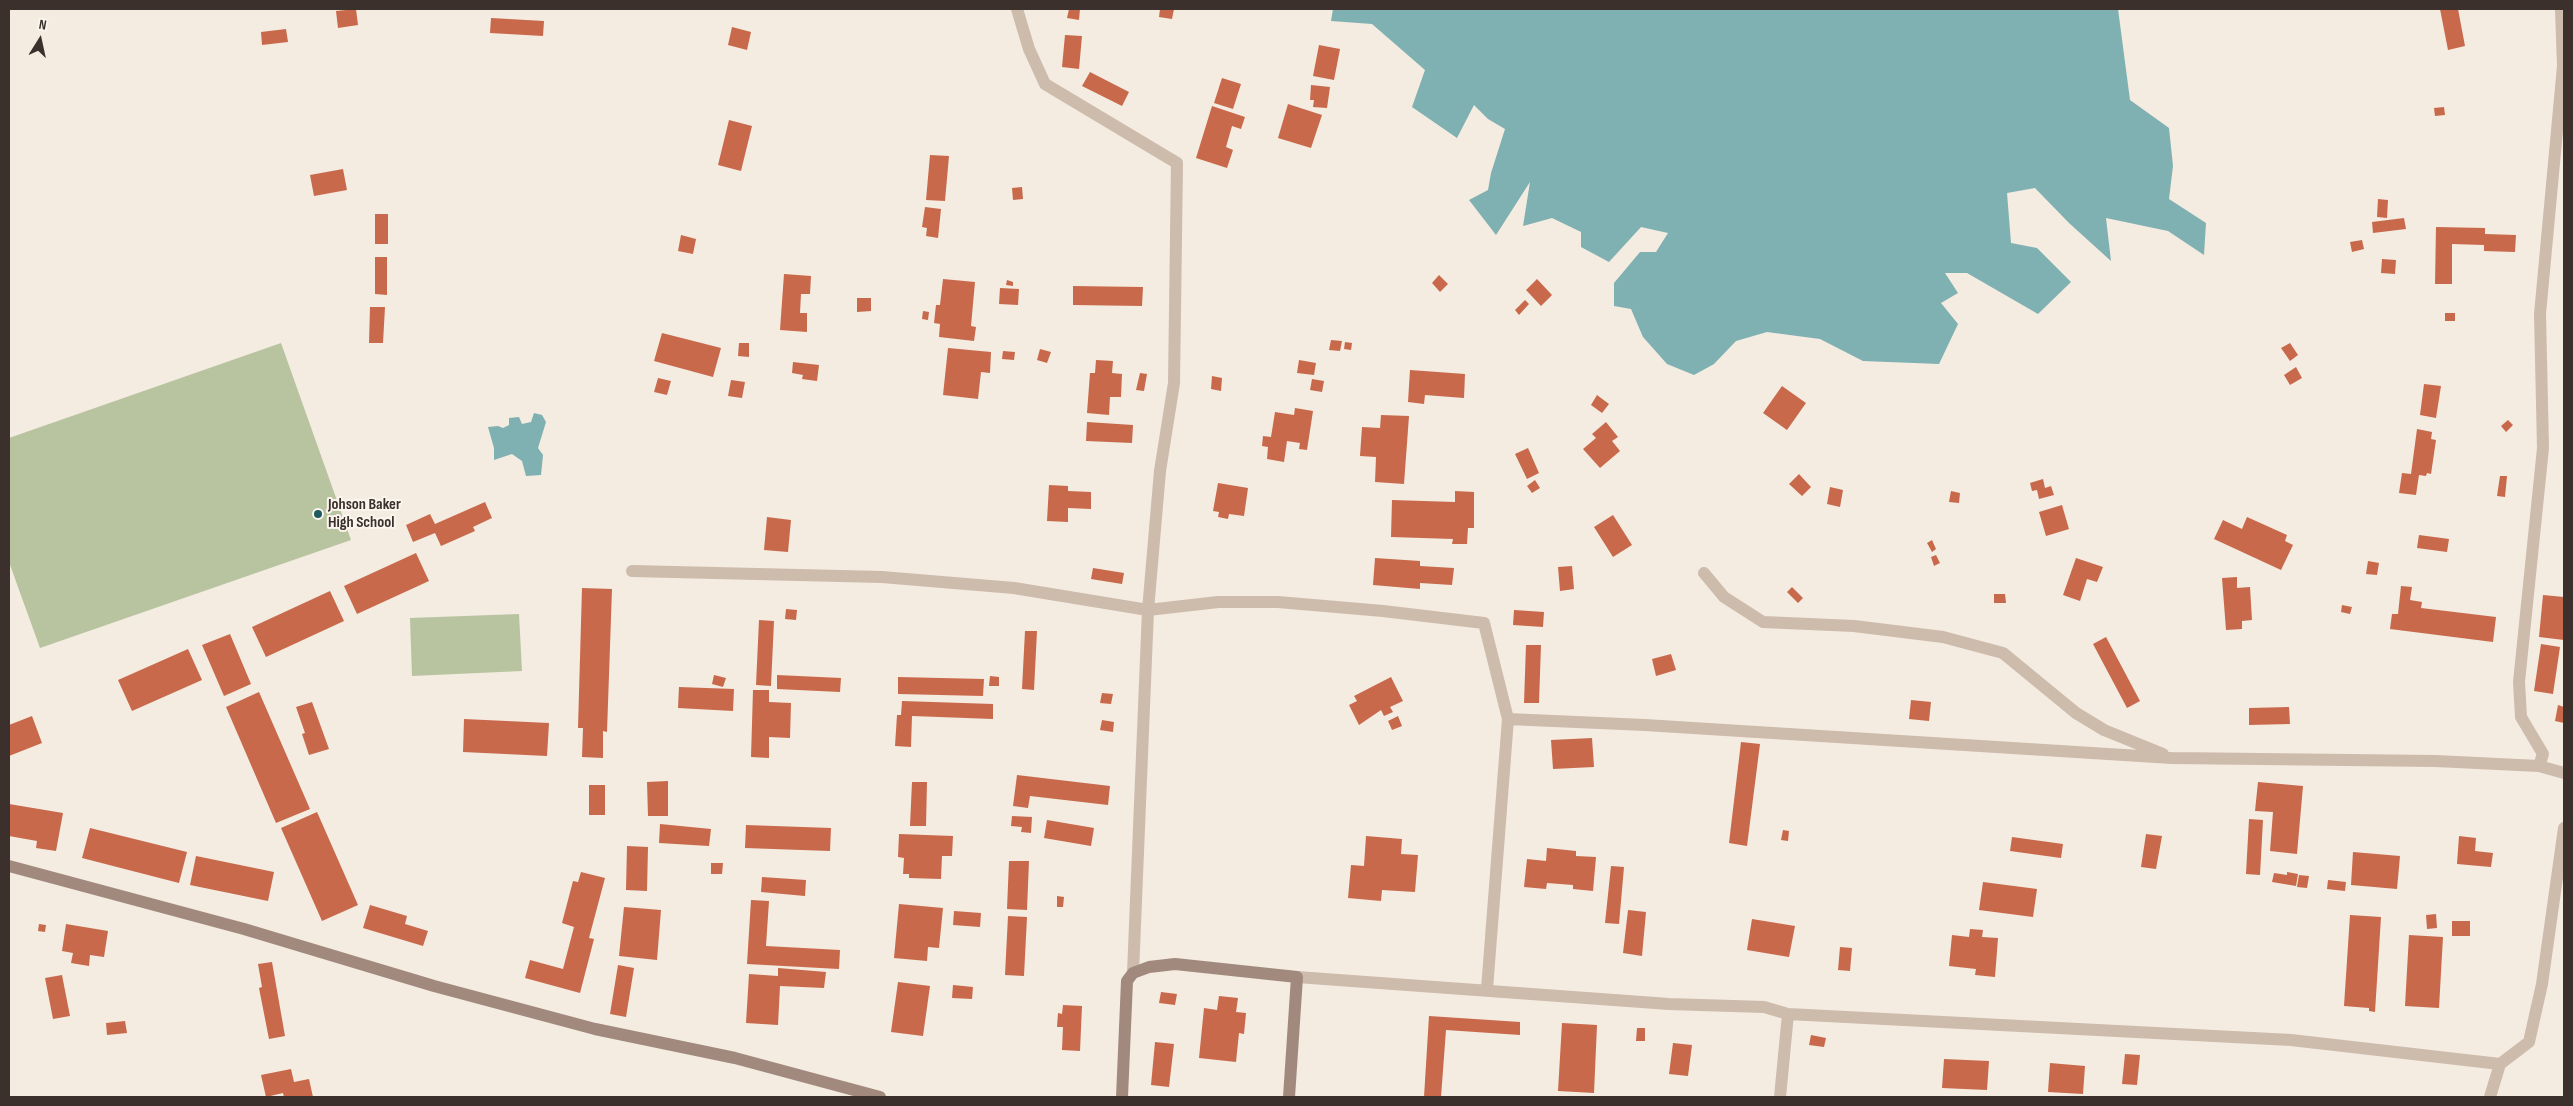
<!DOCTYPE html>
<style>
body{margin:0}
#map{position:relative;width:2573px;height:1106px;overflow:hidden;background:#f4ebe1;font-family:"Sofia Sans Condensed",sans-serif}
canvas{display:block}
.frame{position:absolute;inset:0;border:10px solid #3b302b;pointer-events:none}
.north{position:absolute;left:15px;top:15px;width:50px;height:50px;-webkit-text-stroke:4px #fbf5ee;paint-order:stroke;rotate:10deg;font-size:14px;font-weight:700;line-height:20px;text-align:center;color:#3b302b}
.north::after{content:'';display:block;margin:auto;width:18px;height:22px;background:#3b302b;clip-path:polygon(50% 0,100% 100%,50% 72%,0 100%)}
</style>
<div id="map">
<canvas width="2573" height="1106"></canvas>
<div class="frame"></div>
<div class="north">N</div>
</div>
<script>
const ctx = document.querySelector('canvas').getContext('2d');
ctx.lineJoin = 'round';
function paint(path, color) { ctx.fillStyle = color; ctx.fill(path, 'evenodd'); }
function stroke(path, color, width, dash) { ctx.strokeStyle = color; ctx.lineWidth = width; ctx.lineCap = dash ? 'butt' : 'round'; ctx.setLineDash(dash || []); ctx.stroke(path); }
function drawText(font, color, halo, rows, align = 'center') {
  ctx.font = font + ' "Sofia Sans Condensed",sans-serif'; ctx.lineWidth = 4; ctx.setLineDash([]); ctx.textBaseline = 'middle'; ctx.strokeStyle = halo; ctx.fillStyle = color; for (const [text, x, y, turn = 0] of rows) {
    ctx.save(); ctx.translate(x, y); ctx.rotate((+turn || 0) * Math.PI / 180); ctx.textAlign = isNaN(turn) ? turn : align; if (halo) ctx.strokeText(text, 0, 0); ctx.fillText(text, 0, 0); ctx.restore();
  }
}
paint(new Path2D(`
 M281 343 351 540 40 648 9 562V438Z
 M519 614 522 671 412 676 410 618Z`), '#b8c4a0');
paint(new Path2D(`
 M1333 9H2118L2130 100 2169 128 2173 166 2169 199 2206 223 2204 255 2168 231 2106 218 2111 261 2069 223 2035 188 2007 193 2011 243 2037 248 2071 282 2038 314 1967 273H1945L1958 293 1941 303 1958 324 1939 364 1863 361 1820 339 1767 332 1736 341 1714 364 1694 375 1667 364 1643 337 1631 309 1614 306V283L1640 252H1656L1668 233 1641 227 1609 262 1581 247V232L1552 218 1523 226 1530 182 1496 235 1469 200 1488 190 1491 173 1505 129 1488 119 1474 105 1457 138 1412 107 1425 70 1372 24 1331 21Z
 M534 413 542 415 546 422 538 448 543 455 541 475 526 476 522 461 512 454 494 460V448L488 427 498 426 503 428 509 425V418L519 417 522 424 531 422Z`), '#7fb0b2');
paint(new Path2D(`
 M356 9 358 25 338 28 336 11Z
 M1069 9H1080L1079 20 1067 18Z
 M1160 9H1174L1172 19 1159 17Z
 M2440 9H2458L2465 46 2448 50Z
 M491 18 544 21 543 36 490 33Z
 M732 27 751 32 747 50 728 45Z
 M286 29 288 42 262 45 261 32Z
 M1065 35 1082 36 1079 69 1062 67Z
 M1319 45 1340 49 1334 80 1313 76Z
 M1090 72 1129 92 1122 106 1082 86Z
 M1222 78 1241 84 1233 109 1214 103Z
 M1311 85 1330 87 1327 108 1313 107 1314 100H1310Z
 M1288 104 1322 115 1311 148 1278 138Z
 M1212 106 1245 117 1241 129 1232 126 1226 147 1233 150 1227 168 1196 158Z
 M2444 107 2445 115 2435 116 2434 108Z
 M729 120 752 126 741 171 718 165Z
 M930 155 949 156 945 201 926 200Z
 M343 169 347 190 314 196 310 175Z
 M1022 187 1023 199 1013 200 1012 188Z
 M2378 199 2388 200 2387 218 2377 217Z
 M925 207 941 209 938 238 926 236 927 228 922 227Z
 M375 214H388V244H375Z
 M2404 218 2406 229 2373 233 2372 222Z
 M2436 227 2485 228V234L2516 235 2515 252 2484 251V245L2452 244V284H2435Z
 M681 235 696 239 693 254 678 251Z
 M2362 240 2364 249 2352 252 2350 242Z
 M375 257H387V295L375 294Z
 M2382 259 2396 260 2395 274 2381 273Z
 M784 274 811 276 810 294H801L800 313H807V332L780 330Z
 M1439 275 1448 284 1440 292 1432 283Z
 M943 279 975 282 971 326 976 327 974 341 939 337 940 324 934 323 936 305H940Z
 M1537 279 1552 295 1541 306 1526 290Z
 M1007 280 1013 282V286L1006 285Z
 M1073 286 1143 287 1142 306 1073 305Z
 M1000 288 1019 289 1018 305 999 304Z
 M857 298H871V311L857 312Z
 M1525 300 1529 304 1519 315 1515 310Z
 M370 307H385L383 343H369Z
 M923 311 929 312 928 320 922 319Z
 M2445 313H2455V321H2445Z
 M662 333 721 348 713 377 654 361Z
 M1331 340 1342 341 1340 351 1329 350Z
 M1345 342 1352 343 1351 350 1344 349Z
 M739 343H749V357L738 356Z
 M2290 343 2298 355 2290 361 2281 348Z
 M948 348 991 352 990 373 981 372 978 399 943 395Z
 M1040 349 1051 352 1047 363 1037 360Z
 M1003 351 1015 352 1014 360 1002 359Z
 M1096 360 1113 361 1112 373 1122 374 1121 397H1110L1109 415 1087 413 1090 373H1095Z
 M1299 360 1316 363 1314 375 1297 373Z
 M793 362 819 365 817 381 802 379 803 375 792 373Z
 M2296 367 2302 378 2290 385 2284 375Z
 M1410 370 1465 374 1464 398 1425 395 1424 404 1408 402Z
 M1140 373 1147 374 1144 391 1136 390Z
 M1212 376 1222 378 1221 391 1211 389Z
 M658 378 671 381 667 395 654 392Z
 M1312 379 1324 381 1322 392 1310 390Z
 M731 380 745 382 742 398 728 396Z
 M2424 384 2441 386 2436 418 2420 415Z
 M1782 386 1806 403 1787 430 1763 413Z
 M1597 395 1609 404 1602 413 1591 405Z
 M1295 408 1313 411 1307 450 1299 449 1300 443 1287 441 1284 462 1267 459 1268 447 1262 446 1263 436 1271 437 1275 412 1294 415Z
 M1381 415 1409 416 1404 484 1375 482 1376 457 1360 456 1362 427 1380 428Z
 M2508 420 2513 425 2506 432 2501 426Z
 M1087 422 1133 425 1132 443 1086 441Z
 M1606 422 1618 437 1612 441 1620 451 1600 468 1583 449 1596 438 1592 434Z
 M2417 429 2432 432 2431 439 2436 440 2431 474 2427 473 2426 476 2419 475 2416 495 2399 493 2402 473 2411 474Z
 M1528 448 1539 473 1527 479 1515 454Z
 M1799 474 1811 487 1802 496 1789 484Z
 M2500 476H2507L2505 497 2497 496Z
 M2043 479 2045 488 2051 486 2054 495 2039 499 2037 490 2032 491 2030 483Z
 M1535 480 1540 488 1532 493 1527 486Z
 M1218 483 1248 488 1244 516 1229 514 1228 519 1218 517 1219 512 1213 511Z
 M1049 485 1068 486V491L1091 492V509L1068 508V522L1047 521Z
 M1830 487 1843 490 1840 507 1827 504Z
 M1455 491 1474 492V528H1468L1467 544H1452L1453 539 1391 537 1392 500 1455 502Z
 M1951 491 1960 493 1959 503 1949 502Z
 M485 502 492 518 473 527 475 531 441 546 435 533 413 542 406 525 430 514 435 524Z
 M2062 505 2069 529 2046 536 2039 512Z
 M1613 515 1632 545 1613 557 1594 527Z
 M767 517 791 520 788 552 764 550Z
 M2247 517 2287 535 2285 541 2293 545 2281 570 2214 539 2223 520 2242 529Z
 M2419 535 2449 539 2447 552 2417 548Z
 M1932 540 1936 549 1932 552 1927 543Z
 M416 553 429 581 357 614 344 586Z
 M1936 555 1940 563 1934 566 1931 557Z
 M1375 558 1420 561V566L1454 568 1452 585 1420 583V589L1373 585Z
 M2076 558 2103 567 2097 582 2087 579 2080 601 2063 595Z
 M2368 561 2379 563 2377 575 2366 574Z
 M1572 566 1574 589 1560 591 1558 567Z
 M1093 568 1124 573 1122 584 1091 579Z
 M2237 577V588L2250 587 2252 620 2242 621V629L2226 630 2222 578Z
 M2401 586 2412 587 2410 600 2422 602 2421 608 2496 617 2493 642 2390 629 2392 614H2398Z
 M1792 587 1803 598 1798 603 1787 592Z
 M582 588 612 589 607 732 603 731V758L582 757 583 728H578Z
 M330 591 344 621 266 657 252 627Z
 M1994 594H2005L2006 603H1994Z
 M2543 595 2564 597V640L2539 637Z
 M2342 605 2352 607 2350 614 2341 612Z
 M786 609 797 610 796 620 785 619Z
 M1514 610 1544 612 1543 627 1513 625Z
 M759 620 774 621 771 686 756 685Z
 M1025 631H1037L1034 690 1022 689Z
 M230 634 251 684 224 696 202 645Z
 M2106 637 2140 701 2127 708 2093 644Z
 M2541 644 2560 647 2553 694 2534 691Z
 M1526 645H1541L1539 703H1524Z
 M188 649 202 680 132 711 118 680Z
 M1671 654 1676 670 1656 676 1652 659Z
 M714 675 726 678 723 687 712 684Z
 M777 675 841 678 840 692 777 689Z
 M990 676 999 677V686H989Z
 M898 677 984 679 983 696 898 694Z
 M1391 677 1403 701 1390 707 1393 712 1384 716 1381 710 1359 725 1349 705 1357 701 1354 696Z
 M679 687 734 689 733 711 678 708Z
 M753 690H769V702L791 703 790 738 769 737V758L751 757Z
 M259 692 310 809 276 823 226 707Z
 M1102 693 1113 694 1111 704 1100 703Z
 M1911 700 1931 702 1929 721 1909 719Z
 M902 701 993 704V719L912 716 911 747 895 746 897 715H901Z
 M312 702 329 749 309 755 302 734 305 733 296 707Z
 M2558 705 2564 707V723L2555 721Z
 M2289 707 2290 724 2249 725V708Z
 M32 716 42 743 9 756V725Z
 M1398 716 1402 726 1392 730 1388 721Z
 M464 719 549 723 547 756 463 752Z
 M1102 720 1114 722 1113 732 1100 730Z
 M1592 738 1594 767 1553 769 1551 740Z
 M1741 742 1760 744 1747 846 1729 843Z
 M1017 775 1110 786 1108 805 1030 796 1028 808 1013 806Z
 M668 781V816H648L647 782Z
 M912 782H927L926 826H910Z
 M2258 782 2303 786 2297 854 2270 851 2273 812 2255 811Z
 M589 785H605V815H589Z
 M9 804 63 813 56 851 36 848 37 841 9 836Z
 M317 812 358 905 322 921 281 828Z
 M1012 816 1032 817 1031 833 1021 832 1022 827 1011 826Z
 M2249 819 2263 820 2260 875 2246 874Z
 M1047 820 1094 828 1091 846 1044 838Z
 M660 824 711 829 709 846 659 843Z
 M746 825 831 828 830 851 745 848Z
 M90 828 187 852 179 883 82 858Z
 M1783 830 1789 831 1788 841 1781 840Z
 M899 834 953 836 952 856H942L941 879 909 878V874H903L904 858 898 857Z
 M2146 834 2162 836 2156 869 2141 867Z
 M1366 836 1402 839 1401 854 1418 855 1415 892 1382 890 1381 901 1348 898 1351 865 1364 866Z
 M2459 836 2476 838 2475 851 2493 853 2491 867 2457 864Z
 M2012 837 2063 844 2061 858 2010 851Z
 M627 846 648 847 647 891 626 890Z
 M1547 848 1576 851V856L1596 857 1593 891 1573 889V885L1547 883 1546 889 1524 887 1527 859 1546 861Z
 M2353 852 2400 856 2397 889 2351 885Z
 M196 856 274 872 268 901 190 885Z
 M1009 861H1029L1027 910 1007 909Z
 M711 863H723L722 874H711Z
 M1611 866 1624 867 1619 924 1605 923Z
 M581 872 605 878 589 938 594 939 580 993 525 978 530 960 563 969 574 927 562 923 573 881 578 882Z
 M2287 872 2298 874 2296 886 2272 882 2274 873 2287 875Z
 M2299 875 2309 876 2307 888 2297 887Z
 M762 877 806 880 805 896 761 892Z
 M2328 880 2346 882 2345 891 2327 889Z
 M1983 882 2037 889 2033 917 1979 910Z
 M1057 896 1064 897 1063 907H1057Z
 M751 900 769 901 766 946 840 950 839 969 747 964Z
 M899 904 943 908 939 948 928 947 927 961 894 958Z
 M370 905 407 916 405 924 428 931 423 946 363 928Z
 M624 907 661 910 657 960 619 956Z
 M1628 910 1646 912 1642 956 1623 953Z
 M954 911 981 913 980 927 953 925Z
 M2436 914 2437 928 2427 929 2426 915Z
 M2350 915 2381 917 2375 1012 2369 1011V1008L2344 1006Z
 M1008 916 1027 917 1024 976 1005 975Z
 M1752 919 1795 926 1789 957 1747 950Z
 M2452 921H2470V936H2452Z
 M39 924 46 925 45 932 38 931Z
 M66 924 108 931 104 957 90 955 89 966 71 963 73 953 62 951Z
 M1970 929 1983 930 1982 937 1998 938 1995 977 1975 975 1976 969 1949 966 1952 935 1969 937Z
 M2409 935 2443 937 2439 1008 2405 1006Z
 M1840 947 1852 948 1850 971 1838 970Z
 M272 962 285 1036 269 1039 259 988 262 987 258 964Z
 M618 965 634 968 626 1017 610 1014Z
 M778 968 826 972 824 988 780 986 778 1025 746 1023 749 974 778 976Z
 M62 975 70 1016 53 1019 45 978Z
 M898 982 930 986 923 1036 891 1032Z
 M953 985 973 987 972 999 952 998Z
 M1161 992 1177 994 1175 1005 1159 1003Z
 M1219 996 1238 998 1236 1012 1246 1013 1244 1034 1239 1033 1236 1062 1199 1058 1204 1008 1217 1010Z
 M1063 1005 1082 1006 1080 1051 1062 1050 1063 1027H1057L1058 1013 1062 1014Z
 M1429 1016 1520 1022V1035L1446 1030 1441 1097H1424Z
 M125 1021 127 1033 107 1035 106 1023Z
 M1562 1023 1597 1025 1594 1093 1558 1091Z
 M1637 1028H1645V1041H1636Z
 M1811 1035 1826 1038 1824 1047 1809 1045Z
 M1155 1042 1174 1044 1169 1087 1151 1085Z
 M1673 1043 1692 1045 1688 1076 1669 1074Z
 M2125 1054 2140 1055 2137 1085 2122 1084Z
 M1944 1059 1989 1061 1987 1090 1942 1088Z
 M2050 1063 2085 1066 2083 1094 2048 1092Z
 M291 1069 294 1082 309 1079 313 1097H284L283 1093 266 1097 261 1075Z`), '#c8694b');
stroke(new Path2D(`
 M1017 9 1029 49 1045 84 1177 163 1174 383 1160 471 1148 610 1133 973
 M632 571 882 577 1014 588 1148 610 1218 602H1278L1383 611 1484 623 1508 719 1487 989
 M1704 573 1724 597 1763 622 1854 626 1943 637 2003 653 2076 713 2104 730 2163 754
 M1508 719 1645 725 2172 758 2436 761 2539 766 2564 773
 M2539 766 2543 754 2521 717 2519 682 2543 448 2540 314 2563 66 2561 9
 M1297 977 1669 1004 1764 1007 1788 1014 2291 1040 2500 1064
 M1780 1097 1788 1014
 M2490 1097 2500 1064 2529 1042 2542 984 2564 828`), '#cdbbac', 12);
stroke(new Path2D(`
 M9 866 244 929 434 986 595 1029 735 1058 880 1097
 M1122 1097 1127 981 1133 973 1149 967 1175 964 1297 977 1289 1097`), '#a18a7d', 12);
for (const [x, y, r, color] of [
 [318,514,5,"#1f5a5e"]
]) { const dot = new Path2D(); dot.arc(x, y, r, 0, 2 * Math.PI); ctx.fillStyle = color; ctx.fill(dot); stroke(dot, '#fbf5ee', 2); }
drawText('bold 16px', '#3b302b', '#fbf5ee', [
 ["Johson Baker",328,505],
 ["High School",328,523]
], 'left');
</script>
